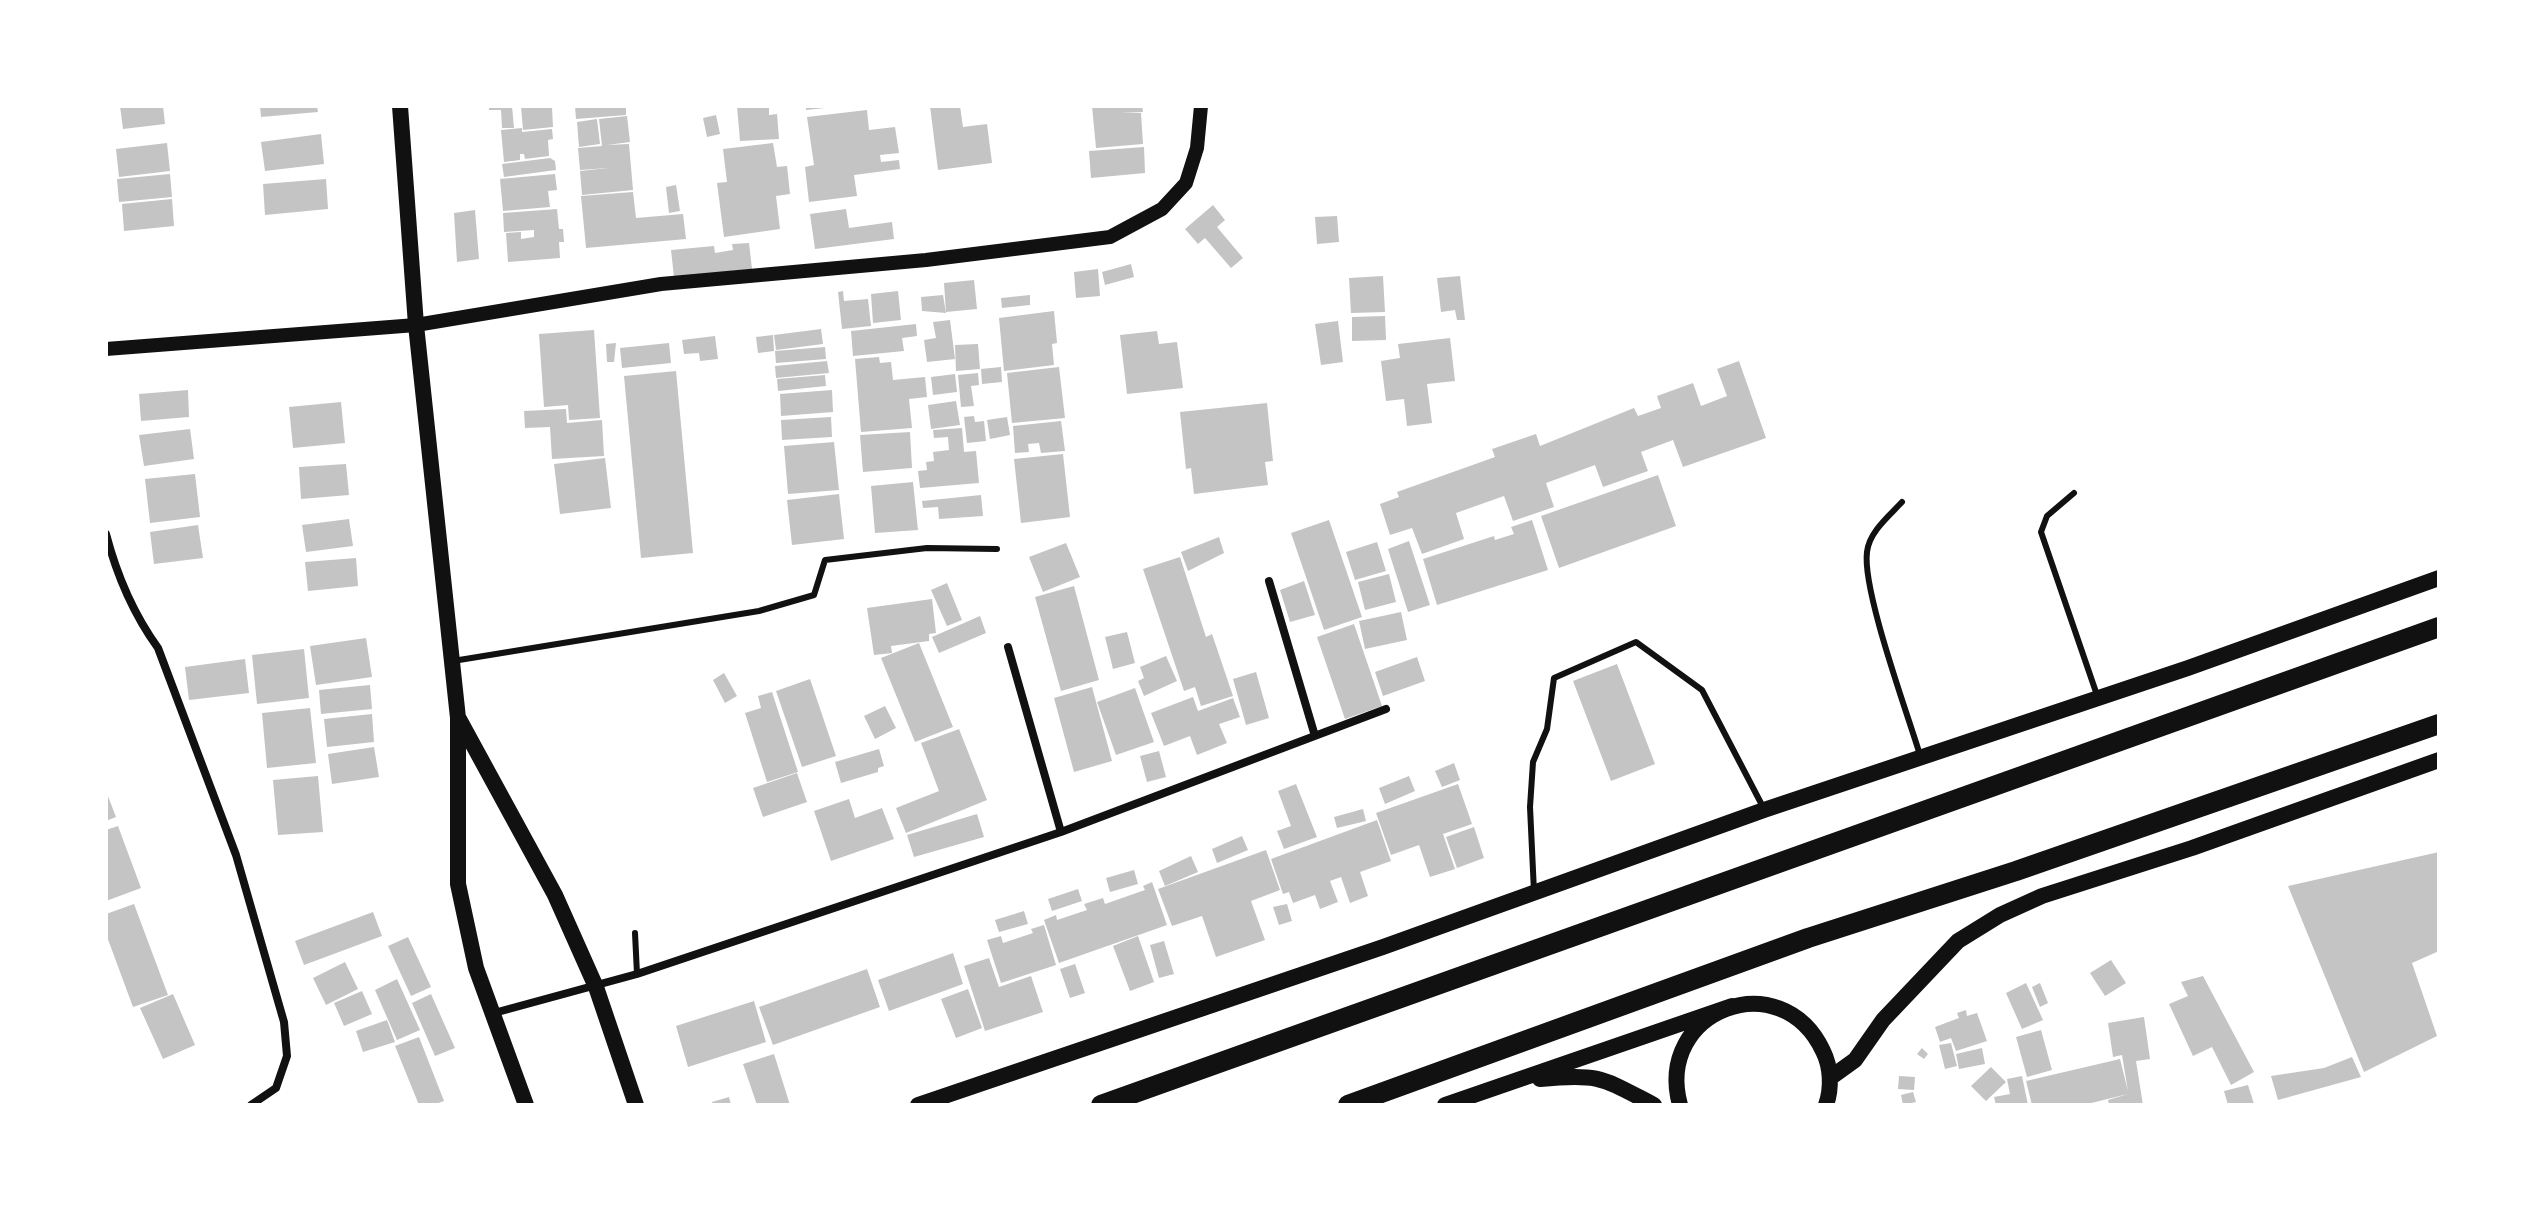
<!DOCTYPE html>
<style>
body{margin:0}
#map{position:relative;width:2545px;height:1211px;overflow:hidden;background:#fff;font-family:Signika,sans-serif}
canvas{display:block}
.frame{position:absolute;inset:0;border:108px solid #fff;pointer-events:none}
</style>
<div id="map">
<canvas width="2545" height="1211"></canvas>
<div class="frame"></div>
</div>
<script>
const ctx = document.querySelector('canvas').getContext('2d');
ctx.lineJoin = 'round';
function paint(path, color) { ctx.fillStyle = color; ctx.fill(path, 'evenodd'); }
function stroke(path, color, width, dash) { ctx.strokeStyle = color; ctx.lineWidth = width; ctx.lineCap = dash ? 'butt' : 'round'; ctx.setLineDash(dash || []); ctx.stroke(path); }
paint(new Path2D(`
 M120 106H163L165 124 123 129Z
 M260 106H317L318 112 261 117Z
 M489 106H512L514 128H502L501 110H489Z
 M521 106 552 107 553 127 523 130Z
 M575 106H626V115L576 119Z
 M737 106H769V115L777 114 779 139 740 141Z
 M806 106H825V108L806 110Z
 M930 106H960L963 127 987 124 992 163 938 170Z
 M1092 106H1142L1143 112 1121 113H1141L1143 144 1096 148Z
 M867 110 869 130 895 127 899 153 880 155 881 162 899 160 900 169 854 175 857 196 809 202 805 167 814 165 807 117Z
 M716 115 720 134 707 137 703 118Z
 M627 116 630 142 607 145 629 144 633 190 582 195 580 171 608 168 580 170 578 148 602 146 599 119Z
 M597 119 600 144 579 147 577 122Z
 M522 128V132L552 129 553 139 548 140 549 156 525 159 524 154H520V160L504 162 501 130Z
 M321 134 324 164 265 171 261 142Z
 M167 143 170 171 119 177 116 149Z
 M773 143 777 167 787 166 790 194 776 196 780 229 724 237 717 183 727 182 723 149Z
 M1144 147 1145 173 1091 178 1089 151Z
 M550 158 555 161 556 170 504 177 502 164Z
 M170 174 172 197 119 202 117 179Z
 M555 174 557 190 548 191 550 207 503 211 500 179Z
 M326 179 328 209 265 215 263 184Z
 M676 185 680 211 669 213 666 187Z
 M633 192 636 218 683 214 686 239 586 248 581 196Z
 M172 199 174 226 124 231 122 204Z
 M1213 205 1225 220 1217 227 1243 258 1231 268 1205 238 1198 244 1185 229Z
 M557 209 559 229H563L564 242H559L560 258 508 262 506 233 521 232V239L534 237V230L504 232 503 213Z
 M846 209 849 228 892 222 894 239 815 249 810 214Z
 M475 210 479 259 457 262 454 213Z
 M1337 216 1339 242 1317 244 1315 217Z
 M749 243 752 269 674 277 671 250 714 246 715 253 733 250 732 244Z
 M1131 264 1134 277 1105 285 1102 272Z
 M1098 269 1100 296 1076 298 1074 272Z
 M1383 276 1385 312 1351 313 1349 278Z
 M1460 276 1465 320H1457L1455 310 1441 312 1437 278Z
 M974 280 977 309 946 312 944 283Z
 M843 291 844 301 868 299 871 326 842 329 838 292Z
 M898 291 901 320 873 323 871 294Z
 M943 295 946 313 922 311 921 297Z
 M1030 295V305L1002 308 1001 298Z
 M1054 311 1057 343 1052 344 1054 365 1004 371 999 318Z
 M1385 316 1386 340 1352 341V317Z
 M950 320 955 359 927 362 924 340 936 338 933 322Z
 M1338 321 1343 362 1321 365 1315 324Z
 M916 324 917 336 902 338 904 351 853 356 851 331Z
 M821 329 823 344 776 350 774 335Z
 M594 330 600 418 569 420 568 405 544 407 539 334Z
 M1157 331 1159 344 1177 342 1183 388 1127 394 1120 335Z
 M773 335 774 351 758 353 756 337Z
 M715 336 718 359 700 361 699 353 684 354 682 340Z
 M1450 338 1455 381 1427 384 1432 423 1407 426 1404 399 1386 401 1381 361 1400 358 1398 344Z
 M616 343 614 362H607L606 344Z
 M669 343 671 363 622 368 620 348Z
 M978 344 980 369 956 371 955 345Z
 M825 347 826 359 776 363 775 351Z
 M879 357 880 363 891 362 893 380 925 377 927 397 909 399 912 428 861 432 855 359Z
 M827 361 829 373 776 378 775 366Z
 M1739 361 1766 438 1683 467 1673 440 1641 452 1648 471 1603 487 1595 465 1546 483 1554 507 1513 521 1504 496 1456 513 1464 539 1422 554 1412 528 1390 535 1380 504 1399 497 1397 492 1495 457 1492 449 1536 434 1540 446 1634 408 1638 416 1661 408 1657 396 1693 383 1701 406 1727 396 1717 369Z
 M1001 367 1002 382 982 384 981 369Z
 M1059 367 1065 418 1012 423 1007 373Z
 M676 371 693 553 641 558 624 376Z
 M978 373 979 385 971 386 974 406 961 407 958 375Z
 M955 374 957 392 933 395 931 377Z
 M825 375 826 386 778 391 777 379Z
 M188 390 189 417 141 421 139 394Z
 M832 390 833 412 781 416 780 394Z
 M956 401 960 425 931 429 928 405Z
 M341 402 345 443 293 448 289 407Z
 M1267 403 1273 461 1265 462 1268 485 1194 494 1191 468 1186 469 1180 412Z
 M566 409 567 423 602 420 604 456 552 459 550 427 525 428 524 411Z
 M974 416 975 422 984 421 986 441 967 443 964 417Z
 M831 417 832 437 782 440 781 420Z
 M1007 417 1010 435 990 439 987 420Z
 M1061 421 1065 451 1041 453 1039 443 1028 444 1029 452 1015 453 1013 426Z
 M962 428 964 452 976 451 979 483 920 488 918 471 927 470 926 462 934 461 933 452 949 450 948 437 934 438 933 430Z
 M190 429 194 459 144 466 139 435Z
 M910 432 912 468 863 472 860 435Z
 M834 442 839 490 788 494 784 446Z
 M1063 454 1070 517 1021 523 1014 459Z
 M605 458 611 508 560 514 554 464Z
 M346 464 349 495 301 499 299 467Z
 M195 474 200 517 150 523 145 479Z
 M1658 475 1676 526 1559 568 1541 516Z
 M913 482 918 530 875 533 871 486Z
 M839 494 844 539 792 545 787 500Z
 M981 495 983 516 939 519 938 507 923 508 922 501Z
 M349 519 353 546 306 552 302 525Z
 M1329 520 1362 617 1324 630 1291 533Z
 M1532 520 1548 570 1437 605 1423 559 1494 536 1495 540 1514 534 1511 527Z
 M198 525 203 558 154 564 150 532Z
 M1219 537 1224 553 1188 571 1181 552Z
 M1409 541 1430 605 1408 612 1388 549Z
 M1377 542 1386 571 1355 580 1346 552Z
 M1066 543 1080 577 1043 592 1029 557Z
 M1180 557 1206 637 1212 634 1233 696 1201 706 1195 687 1184 691 1143 569Z
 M356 558 358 586 308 591 305 562Z
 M1389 574 1396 602 1365 610 1358 582Z
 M1304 581 1315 615 1290 622 1280 590Z
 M947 583 962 620 947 626 931 590Z
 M1074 586 1099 680 1061 691 1035 597Z
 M932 599 936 633 929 634V641L891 646 892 653 874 655 867 608Z
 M1401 612 1407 640 1365 649 1359 621Z
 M980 616 986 633 939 653 932 637Z
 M1354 624 1382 706 1345 719 1317 637Z
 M1127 632 1135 663 1113 669 1105 637Z
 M366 638 372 677 316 685 310 646Z
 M919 643 953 727 915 742 881 658Z
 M304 649 309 698 257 704 252 655Z
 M1166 656 1177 681 1144 696 1138 681 1144 678 1140 667Z
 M1417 657 1425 681 1383 696 1375 672Z
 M245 659 249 693 189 700 185 667Z
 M1617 664 1655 764 1611 781 1573 681Z
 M1256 672 1269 718 1246 725 1233 679Z
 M724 673 737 696 725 703 713 680Z
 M810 679 836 756 802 767 776 691Z
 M370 685 372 709 321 714 319 690Z
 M1092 687 1112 761 1074 772 1054 698Z
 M1135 688 1154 742 1116 755 1097 702Z
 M772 692 798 772 767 782 745 713 761 708 758 696Z
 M1193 697 1198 711 1233 698 1240 717 1219 724 1227 743 1197 755 1190 736 1164 746 1151 713Z
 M885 706 896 728 875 739 864 716Z
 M310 708 316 763 267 768 262 713Z
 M372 714 374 742 327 747 324 719Z
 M959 729 987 800 906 833 896 808 939 791 921 743Z
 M374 747 379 777 332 784 328 754Z
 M879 749 884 766 878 768V772L841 783 835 762Z
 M1159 751 1166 777 1147 782 1140 756Z
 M1454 763 1460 780 1442 787 1435 771Z
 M797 773 807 802 763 817 753 788Z
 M318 776 323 832 278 835 273 780Z
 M1409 776 1415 791 1385 804 1379 788Z
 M1296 784 1317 837 1284 849 1277 831 1291 826 1278 791Z
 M1458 784 1472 824 1443 834 1455 869 1430 877 1419 845 1391 855 1376 813Z
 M106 791 116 817 106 821Z
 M849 799 855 818 882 808 894 839 831 861 814 811Z
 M1363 809 1366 821 1337 828 1334 817Z
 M977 814 984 837 914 857 907 835Z
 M1377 820 1391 861 1360 872 1368 896 1350 903 1341 877 1330 881 1338 902 1320 909 1315 895 1293 903 1289 892 1283 894 1271 859Z
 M118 826 141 888 106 901V830Z
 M1474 827 1484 858 1457 868 1446 837Z
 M1242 836 1248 850 1217 863 1212 849Z
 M1266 850 1280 890 1251 901 1265 940 1216 957 1202 916 1172 926 1158 889Z
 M2439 852V951L2412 963 2437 1036 2364 1072 2288 886Z
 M1191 856 1198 872 1165 886 1159 871Z
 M1134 870 1138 884 1110 892 1106 878Z
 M1152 882 1167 925 1059 963 1044 920 1056 915 1057 920 1087 910 1084 904 1103 898 1105 904 1145 890 1143 886Z
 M1078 889 1082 901 1052 911 1048 899Z
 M134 904 168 995 133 1007 106 934V914Z
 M1287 904 1292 921 1279 925 1273 907Z
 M1024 911 1028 924 999 932 995 920Z
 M373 912 382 936 304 965 295 941Z
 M1044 925 1056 965 1001 983 987 940 1001 936 1003 943 1033 933 1031 929Z
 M1138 936 1154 982 1130 991 1113 946Z
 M408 937 431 987 411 996 388 946Z
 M1164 941 1174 974 1159 978 1150 945Z
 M953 953 963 984 889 1011 878 980Z
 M989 958 999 987 1031 976 1043 1012 985 1031 964 966Z
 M2111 960 2126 983 2105 996 2090 973Z
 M345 962 358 989 326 1005 313 978Z
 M1075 964 1085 993 1070 998 1060 969Z
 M867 969 880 1007 773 1045 759 1007Z
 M2203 976 2254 1072 2231 1085 2212 1047 2193 1056 2169 1004 2188 996 2181 982Z
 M397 979 420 1030 397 1040 375 990Z
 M2026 983 2043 1020 2022 1029 2006 993Z
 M2040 983 2048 1003 2040 1007 2032 987Z
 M968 989 982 1028 956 1038 941 999Z
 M362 991 372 1014 344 1026 334 1003Z
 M173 994 195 1045 163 1059 140 1008Z
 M431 994 455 1048 435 1056 412 1003Z
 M754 1001 766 1042 688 1067 676 1026Z
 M1966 1010 1967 1016 1977 1013 1987 1041 1956 1051 1951 1038 1940 1042 1935 1027 1959 1018 1957 1013Z
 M2144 1017 2150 1059 2136 1061 2143 1105H2109L2108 1100 2128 1094 2083 1105H2032L2026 1081 2120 1059 2128 1091 2122 1055 2113 1057 2108 1023Z
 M387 1020 395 1042 363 1052 356 1031Z
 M2041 1030 2052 1070 2027 1077 2016 1037Z
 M419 1037 444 1101 433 1105H419L395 1046Z
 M1951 1043 1957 1066 1945 1069 1939 1045Z
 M1922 1048 1928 1054 1924 1059 1917 1054Z
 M1982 1048 1985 1064 1959 1069 1956 1054Z
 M774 1054 790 1105H757L743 1064Z
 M2352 1057 2361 1077 2278 1100 2271 1076 2324 1068Z
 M1991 1067 2006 1082 1986 1101 1971 1086Z
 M1899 1076 1915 1077 1914 1090 1898 1089Z
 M2022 1076 2028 1105H1996L1994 1097 2010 1094 2007 1079Z
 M2248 1085 2254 1104 2228 1105 2224 1091Z
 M1913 1092 1916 1102 1903 1105 1901 1095Z
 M729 1097 731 1105H713L712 1102Z`), '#c4c4c4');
stroke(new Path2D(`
 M2074 493 2047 516 2041 532 2098 698
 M1902 502C1889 516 1869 532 1867 552 1862 590 1907 712 1920 755
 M453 661 759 611 814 595 825 560 927 548 997 549
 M1534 892 1530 807 1533 762 1547 729 1554 678 1636 642 1702 690 1763 807
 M635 933 637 974`), '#111', 6);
stroke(new Path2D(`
 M106 534C117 576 132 612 158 648L236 855 284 1022 287 1056 276 1088 251 1105
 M1269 581 1315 736
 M1008 647 1061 832
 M494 1013 637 974 1061 832 1386 709`), '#111', 8);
stroke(new Path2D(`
 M106 349 416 325 661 284 926 260 1110 237 1162 209 1186 183 1197 148 1201 106`), '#111', 14);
stroke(new Path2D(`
 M400 106 416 325 458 718V884L476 968 526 1105
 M459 719 555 895 596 987 636 1105
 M1830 1078 1855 1060 1883 1020 1958 941 2000 915 2042 896 2192 848 2439 760
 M1540 1079C1600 1073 1602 1078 1654 1105
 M918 1105 1383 947 1764 810 2188 668 2439 578
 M1445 1105 1732 1006
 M1680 1105C1654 1010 1781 962 1823 1051 1831 1067 1832 1088 1826 1105`), '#111', 16);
stroke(new Path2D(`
 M1101 1105 2439 627
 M1348 1105 1808 938 2016 871 2439 724`), '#111', 20);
</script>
